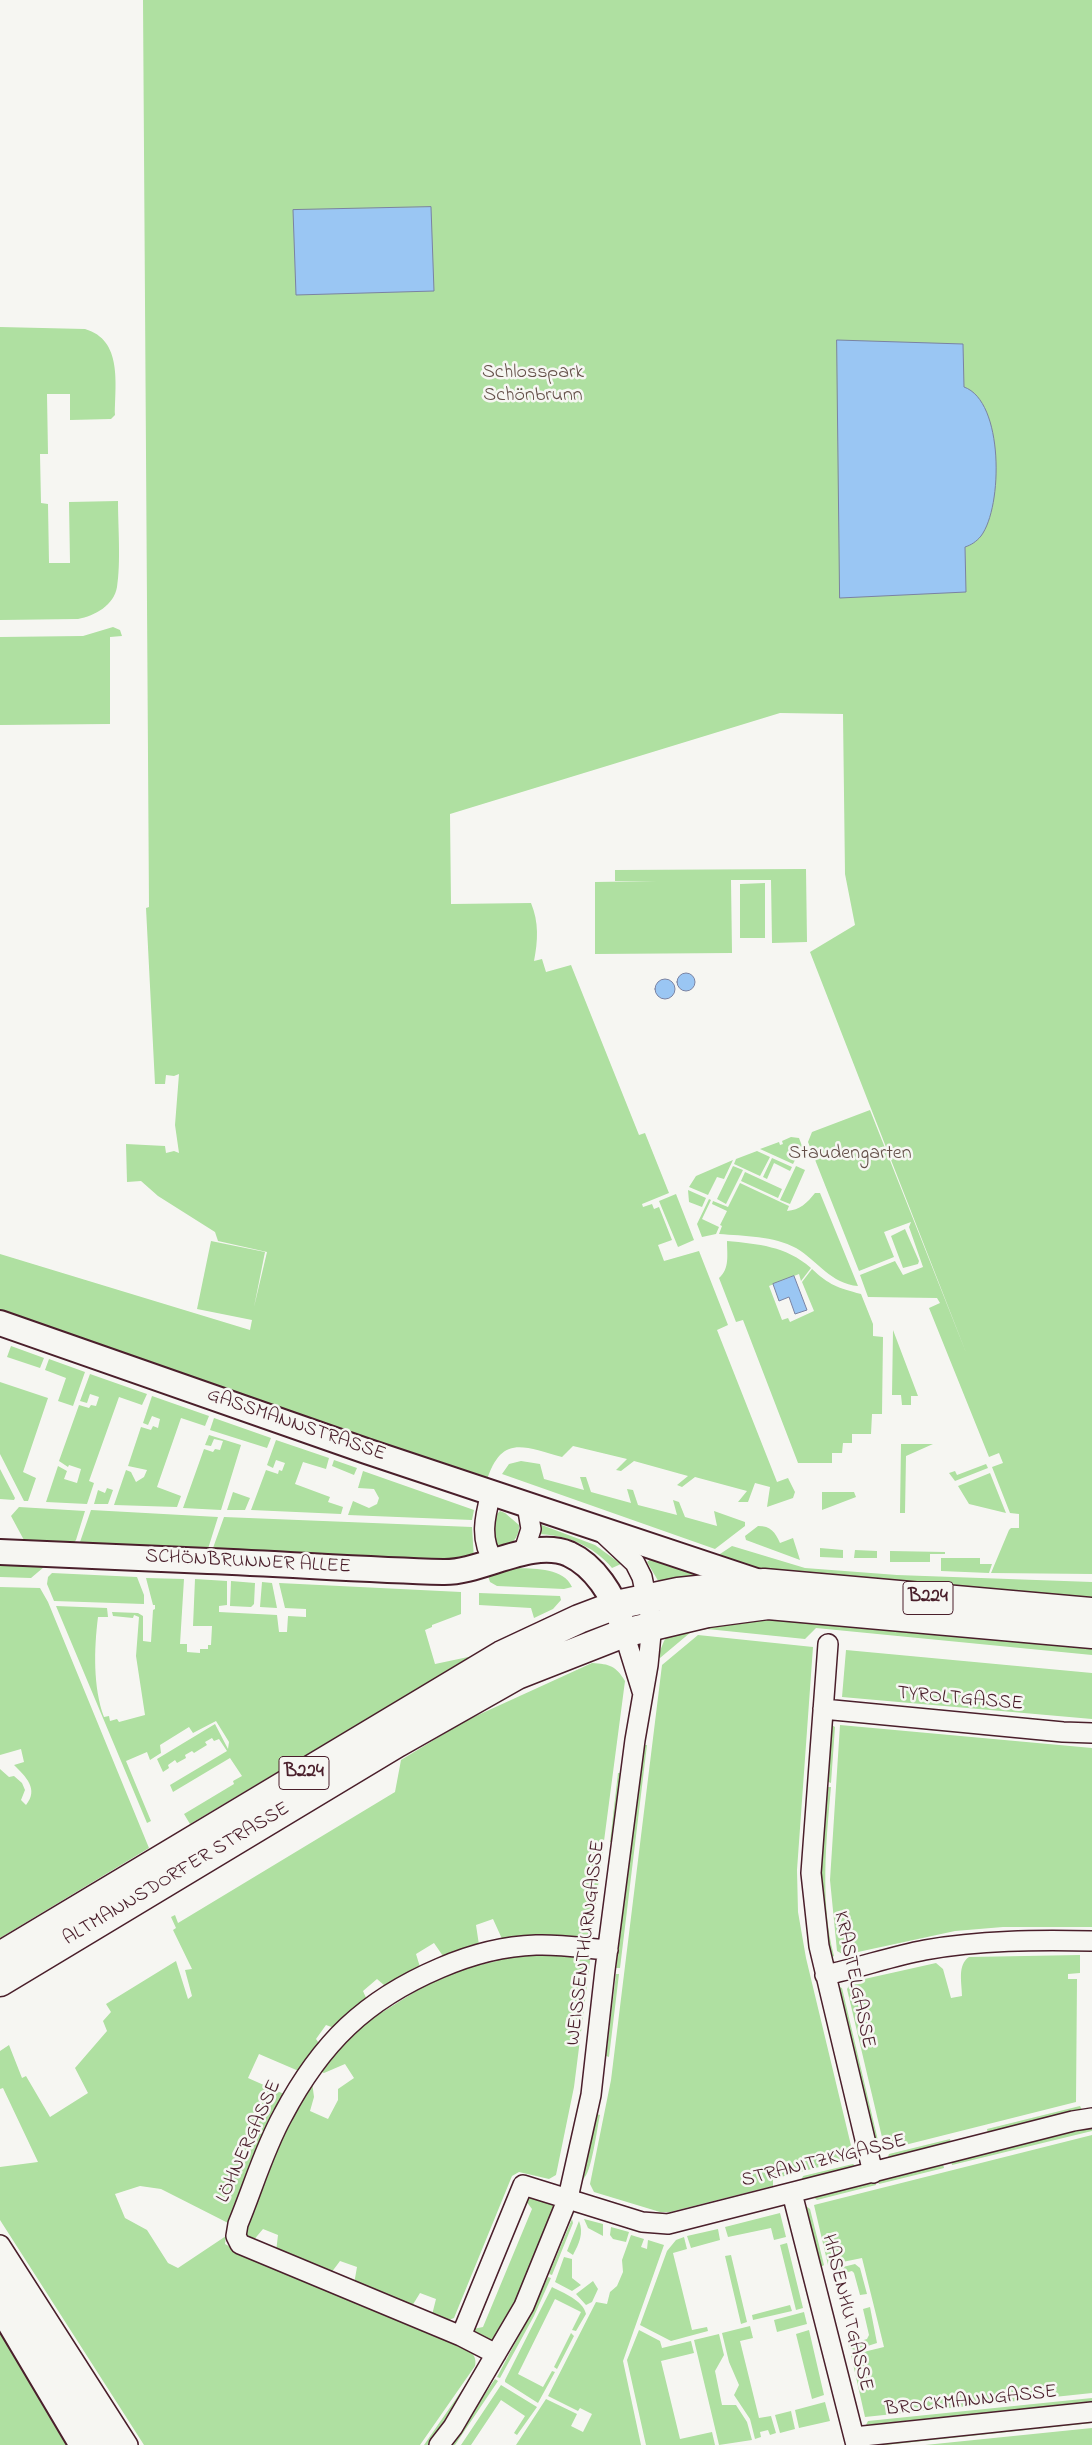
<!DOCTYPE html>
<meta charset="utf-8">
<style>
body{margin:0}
canvas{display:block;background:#f6f6f2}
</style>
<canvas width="1092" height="2445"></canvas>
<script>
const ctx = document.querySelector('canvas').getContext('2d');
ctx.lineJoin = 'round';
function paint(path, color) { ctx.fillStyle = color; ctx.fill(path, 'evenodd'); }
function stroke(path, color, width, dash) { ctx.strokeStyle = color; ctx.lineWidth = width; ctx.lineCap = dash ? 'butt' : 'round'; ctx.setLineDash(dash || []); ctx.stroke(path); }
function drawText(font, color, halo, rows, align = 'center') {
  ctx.font = font + ' "Indie Flower",sans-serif'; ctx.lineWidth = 5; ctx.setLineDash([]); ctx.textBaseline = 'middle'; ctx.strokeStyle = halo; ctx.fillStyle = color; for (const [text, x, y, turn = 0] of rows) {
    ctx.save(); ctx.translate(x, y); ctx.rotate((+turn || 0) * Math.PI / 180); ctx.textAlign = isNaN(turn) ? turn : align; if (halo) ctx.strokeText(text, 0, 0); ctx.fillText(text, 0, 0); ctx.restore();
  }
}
paint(new Path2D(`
 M143 0H1092V1574L991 1573 1009 1530 1011 1528H1019V1514L1010 1513 992 1467 1003 1463 999 1453 989 1457 929 1308 940 1303 937 1298 868 1297 860 1275 895 1261 903 1275 923 1267 909 1227 911 1222 884 1232 894 1257 859 1271 808 1142 812 1132 870 1110 967 1355 810 952 855 925 845 874 843 714 780 713 450 814 451 904 531 903C539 922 538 941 534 961L542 959 546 972 571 965 639 1135 645 1133 669 1193 642 1204 643 1207 652 1204 654 1209 659 1207 672 1240 658 1245 664 1261 699 1251 728 1325 717 1330 777 1482 788 1478 795 1492 793 1498 767 1507 770 1487 755 1483 748 1502H738L747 1491 695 1477 682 1487 677 1485 688 1476 634 1461 621 1471 616 1470 627 1459 573 1446 562 1457C522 1446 501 1434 486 1483L0 1310V1254L250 1330 252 1320 197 1309 211 1241 265 1252 254 1307 267 1252 218 1241 215 1232 158 1196 141 1181 127 1182 126 1144 165 1146 166 1153 174 1151 179 1153 175 1125 179 1074 174 1076 166 1075 165 1084H155L146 908 149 907Z
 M0 327 85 329C123 340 115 384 115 415L111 419 70 420V394H47L48 454H40L41 503 48 504 49 563H70L69 502 118 501C118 526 121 563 117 587 114 605 95 616 78 619L0 620Z
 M113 627 120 630 122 636 110 637V724L0 725V637L83 636Z
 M806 869 807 942 772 943 771 880H731L732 953 595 954V882L657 881H615V870Z
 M765 883V938H740V884Z
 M791 1137 799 1138 802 1146 793 1164 760 1149 779 1142 780 1145 783 1144 782 1141Z
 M757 1151 770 1157 760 1176 734 1164 736 1159Z
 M772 1158 792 1167 790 1171 774 1163 767 1179 763 1177Z
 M733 1160 724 1179 717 1177 708 1195 689 1187 696 1176Z
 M733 1166 743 1170 726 1204 717 1199Z
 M796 1166 805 1170 790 1204 780 1200Z
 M745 1172 782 1189 778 1198 741 1181Z
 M740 1183 789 1206 787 1211C800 1210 807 1203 815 1193H820L858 1286C831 1284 818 1261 796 1248 774 1236 744 1236 719 1234L722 1226 720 1225 727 1211 712 1204 713 1201 728 1207Z
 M688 1190 706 1198 702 1207 689 1202Z
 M676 1194 694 1240 678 1247 659 1201Z
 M709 1199 711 1200 702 1219 719 1227 716 1234 702 1237 697 1224Z
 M905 1229 919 1261 918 1264 903 1268 891 1236Z
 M727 1241C758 1244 786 1246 811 1268L801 1281 799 1274 769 1286 782 1320 788 1318 790 1322 814 1311 802 1282 812 1269C829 1285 838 1288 861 1294L873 1324V1336L883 1337 882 1414H872L871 1434H852V1443H843L842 1453H832V1463H798L743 1320 736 1322 719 1278C730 1269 727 1254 727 1241Z
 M893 1330 918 1396H911V1405H902L901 1395H892Z
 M11 1346 44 1358 40 1368 7 1357Z
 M49 1359 85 1372 73 1406 58 1401 66 1378 45 1370Z
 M90 1374 147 1394 142 1405 119 1397 89 1481 94 1483 87 1504 46 1502 58 1466 67 1471 64 1479 77 1483 81 1469 69 1465 68 1467 59 1461 79 1405 89 1408 91 1405 96 1406 99 1397 90 1394 87 1403 80 1401Z
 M0 1382 48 1398 23 1472 36 1478 28 1501H24L0 1454Z
 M152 1396 209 1416 205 1426 181 1418 157 1487 181 1496 177 1507 114 1505 126 1470 131 1472 136 1482 144 1477 147 1470 128 1466 141 1427 151 1430 153 1426 158 1428 160 1419 152 1416 148 1425 143 1423Z
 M214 1418 271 1438 267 1448 210 1430Z
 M209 1435 241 1445 221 1510 183 1508 204 1449 213 1452 215 1449 220 1450 223 1441 214 1439 211 1446 205 1445Z
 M276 1440 329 1458 326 1469 303 1462 295 1484 330 1497 328 1502 343 1507 341 1514 251 1510 266 1470 278 1474 279 1470 282 1471 285 1463 276 1460 273 1468 267 1465Z
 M901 1444H933L906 1456 905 1513H900Z
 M334 1460 357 1468 354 1475 332 1466Z
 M521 1461 540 1464 544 1479 584 1490 580 1477H586L591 1492 631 1503 627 1489 633 1490 638 1505 677 1515 673 1500 679 1502 685 1517 717 1526 714 1511 745 1522V1526L715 1549 502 1474 509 1464Z
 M986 1464 988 1468 955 1481 949 1473 955 1471 957 1475Z
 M0 1469 15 1498 14 1500 0 1499Z
 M363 1471 474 1510 472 1520 348 1515 353 1501 369 1508 377 1504 379 1498 374 1489 358 1488Z
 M990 1473 1006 1513 969 1504 958 1486Z
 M107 1488 113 1490 108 1504H94L98 1490 105 1493Z
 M233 1492 250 1498 245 1510H227Z
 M822 1492H854L856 1497 822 1510Z
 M19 1507 85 1511 76 1540 71 1546 25 1542 11 1516Z
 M91 1510 218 1517 207 1552 83 1546 80 1542Z
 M500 1511 505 1513 519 1525C520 1538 508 1552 494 1544L493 1518Z
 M224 1517 472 1527 474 1559 460 1561 214 1552 213 1548Z
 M539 1524 595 1545 621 1564 612 1568C593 1545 566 1535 537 1534Z
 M758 1526C771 1526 775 1532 780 1543L793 1538 800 1560 746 1540 745 1536Z
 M732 1546 805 1568 897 1575 1092 1582V1600L747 1569 717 1556Z
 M820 1548 843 1550V1558L820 1557Z
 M855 1550 877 1551V1558H854Z
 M890 1551 945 1552V1554H930V1562H890Z
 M652 1558 730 1577 660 1584 647 1562Z
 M941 1558H980V1564H992L989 1573 941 1571Z
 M0 1561 44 1563V1567L31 1578 0 1577Z
 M519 1568C536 1569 564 1568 572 1587L564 1589 497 1586 490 1582 487 1573Z
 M52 1573 137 1577 144 1595V1604L54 1601 47 1584 48 1577Z
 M146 1578 184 1579 180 1644H187V1652L200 1653V1649H208V1645H211L212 1626H193L195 1579 227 1581V1605L219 1606V1612L277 1615 279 1632H287L288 1616 306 1617V1609L285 1608 279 1583 461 1592V1614L432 1625V1627L425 1630 435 1664 473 1656 190 1824 184 1814 234 1784 233 1781 242 1776 230 1758 173 1792 170 1785 227 1751 219 1739 214 1741 212 1738 205 1742 207 1745 194 1753 192 1751 185 1755 186 1758 177 1763 175 1760 168 1765 169 1768 163 1772 157 1759 215 1724 228 1749 229 1742 216 1721 193 1733 189 1727 160 1745 161 1753 150 1760 147 1752 126 1761 151 1821 147 1823 56 1606 107 1608 108 1617H98C94 1649 93 1687 104 1717L109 1716 110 1721 117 1719 119 1722 145 1715 136 1656 139 1617 134 1615 133 1618 113 1616 112 1612 138 1613 143 1616V1641L151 1642 153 1610 155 1609V1605H153Z
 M231 1581 255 1583 254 1604 251 1607 230 1606Z
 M262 1582 272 1583 277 1608 260 1607Z
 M0 1587 40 1588 48 1602 149 1848 0 1938V1769L9 1777 14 1776 22 1783 25 1790 21 1800 26 1805C39 1789 26 1777 14 1765L24 1762 21 1749 0 1755Z
 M479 1593 560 1596 561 1600 553 1609 534 1618 531 1608 479 1605Z
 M763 1616 842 1624 845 1627 853 1623 1092 1642V1655L816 1628 805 1639 707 1629 691 1632 660 1658 658 1656 664 1641 670 1632Z
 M698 1635 813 1647 797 1870 798 1912 806 1958 854 2158 773 2179V2186L670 2212H660L594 2192 590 2184 611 2080 662 1665Z
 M846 1650 1092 1673V1719L842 1697Z
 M592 1663C610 1664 616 1666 625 1681L591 1940 503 1941 493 1919 476 1925 479 1945 443 1956 434 1943 416 1954 420 1967 385 1986 377 1979 363 1991 367 2000 337 2029 326 2025 316 2039 321 2046 301 2072 259 2054 248 2078 284 2094 232 2225 161 2189 140 2186 115 2194 125 2218 147 2230 168 2263 178 2268 226 2236 225 2244 241 2253 447 2339C459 2345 479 2350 475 2366L420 2445H144L0 2220V2167L38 2162 3 2088 0 2089V2051L9 2045 22 2078 26 2076 50 2117 88 2093 75 2068 107 2031 103 2021 111 2012 106 2004 176 1961 188 1999 192 1996 185 1970 192 1969 173 1930 176 1928 171 1917 175 1915 178 1923 395 1792 401 1760 465 1721Z
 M830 1724 835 1727 831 1783 826 1781Z
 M840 1725 1092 1748V1927H1003L955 1931 844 1955 837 1951 830 1880Z
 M644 1745H647L620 1968H616Z
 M618 1773H622L613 1842H610Z
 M826 1787H831C826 1842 820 1902 834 1956L829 1959 820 1875Z
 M537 1952 589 1957 590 1961 574 2087 556 2175 549 2179 519 2172 512 2176 454 2318 446 2321 432 2315 436 2299 420 2293 412 2306 354 2284 357 2267 340 2261 331 2273 276 2252 278 2235 263 2229 252 2242C246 2237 245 2231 246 2224L292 2115 312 2082 314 2097 310 2111 328 2119 338 2100V2089L354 2078 345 2064 324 2073 319 2071 338 2047 377 2011 381 2013 429 1983 470 1967 497 1961 498 1958Z
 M1080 1955V1973L1068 1974V1979H1077L1076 2102 885 2150 847 1989 851 1982 936 1963 943 1969 951 1998 962 1996C962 1983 957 1965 969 1957Z
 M616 1974H619L609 2057 606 2056Z
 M837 1986 842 1988 880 2149 876 2152Z
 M1080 2106 1082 2110 988 2134 987 2129Z
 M597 2114 600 2115C597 2127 592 2173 583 2179Z
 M1092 2126V2131L952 2165 951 2161Z
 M1092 2135V2393L865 2417 851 2355 884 2347 862 2258 828 2265 814 2205Z
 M950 2139 951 2143 887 2160 889 2154Z
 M853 2164 857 2167 801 2181 803 2176Z
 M943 2164 944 2168 879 2184 877 2180Z
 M875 2181 876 2185 817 2200 812 2196Z
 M532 2195 554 2203V2208L518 2297 495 2343 471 2333 473 2329 483 2327 532 2209 526 2201 527 2196Z
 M806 2206 810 2209 824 2265 820 2268Z
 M780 2213 786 2237 774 2240 771 2228 728 2237 725 2227Z
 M572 2219 573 2223 552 2275 549 2274Z
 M584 2219 603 2224V2236L588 2228Z
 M579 2221C584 2233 579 2244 573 2255L567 2251Z
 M611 2227 629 2232 626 2242 613 2239 610 2235Z
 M718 2229 720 2240 691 2248 687 2236Z
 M631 2235 644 2239 641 2247 647 2249 648 2240 664 2245 623 2361 641 2445H516L546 2399 577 2414 571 2426 583 2432 592 2414 580 2408 578 2411 548 2396 596 2302 607 2304 610 2292 617 2286 623 2272 622 2260Z
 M684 2237 687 2249 673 2253 692 2330 707 2327 708 2331 671 2341 640 2325 667 2251 676 2240Z
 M787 2243 803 2308 796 2310 780 2245Z
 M731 2255 747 2322 741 2324 725 2256Z
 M564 2257 572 2259V2278L581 2285 572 2291 555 2282Z
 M855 2264 860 2268 867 2294 860 2295 854 2273 852 2271 831 2276 835 2269Z
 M548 2277 551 2278 534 2316 500 2378 497 2377 530 2315Z
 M593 2281 598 2289 592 2302 586 2305 576 2294Z
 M552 2287C563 2293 583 2300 586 2314L576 2331 572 2330 581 2312 555 2299 518 2374 543 2387 552 2371 555 2372 538 2403 505 2382V2380Z
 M790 2305 792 2311 753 2320 752 2315Z
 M870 2307 877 2343 855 2350 849 2348 848 2345 867 2339 869 2335 863 2309Z
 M804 2312 807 2324 777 2332 774 2320Z
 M0 2322 74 2445H0Z
 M750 2326 753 2338 740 2341 759 2418 771 2416 776 2433 770 2435 768 2430 760 2432 761 2437 755 2439 750 2419 734 2395 739 2385 729 2362 722 2333Z
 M639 2330 660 2341 662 2348 691 2341 694 2353 661 2361 680 2439 712 2432 715 2445H646L627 2360Z
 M809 2330 824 2395 812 2399 796 2334Z
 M571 2333 574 2336 557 2369 554 2367Z
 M719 2334 724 2355 715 2371 722 2405H736L747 2422 752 2440 719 2445 694 2340Z
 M478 2367 462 2397 428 2445H424Z
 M495 2379 498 2381 455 2445H451Z
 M501 2385 537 2407 517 2435 514 2433 525 2416 501 2400 471 2445H461Z
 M1092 2398V2402L866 2425 868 2421Z
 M825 2402 830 2421 799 2428 795 2410Z
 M791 2411 795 2429 780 2433 775 2415Z
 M1092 2420V2423L886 2445H874L873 2442Z
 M1092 2428V2445H925Z`), '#afe0a1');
const water = new Path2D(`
 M431 207 434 291 296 295 293 210Z
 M837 340 963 344 964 387C1004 401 1003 507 981 536 976 542 971 545 965 547L966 592 840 598Z
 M677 982a9 9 0 1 1 18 0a9 9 0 1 1-18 0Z
 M655 989a10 10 0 1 1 20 0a10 10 0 1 1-20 0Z
 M794 1276 807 1310 795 1314 789 1297 779 1301 773 1284Z`);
paint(water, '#9ac6f3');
stroke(water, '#7a83a3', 1);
const minor = new Path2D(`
 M491 1493C485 1516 479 1540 494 1561
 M523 1554 531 1529 527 1505
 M624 1633 642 1691
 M828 1644 811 1873 819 1946 873 2173
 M823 1709 1063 1732 1092 1733
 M825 1975C859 1968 892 1956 925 1950 980 1940 1036 1940 1092 1941
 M792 2193 856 2445
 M0 2245 128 2445
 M461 2336 523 2185 642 2222 668 2224 1073 2121 1092 2118
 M496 2354 461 2336 240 2244 236 2236 238 2224C253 2188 264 2149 283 2115 321 2043 365 2000 440 1968 470 1955 503 1946 536 1945 560 1944 584 1948 608 1950
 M854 2437 1092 2412
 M439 2445 453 2427 524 2306 568 2198 591 2095 605 1970 635 1740 648 1665 652 1624 642 1577 635 1563 603 1533`);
const tertiary = new Path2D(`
 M0 1323 366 1451 762 1583
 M0 1552C69 1555 139 1558 208 1561 287 1564 365 1570 443 1572 482 1573 531 1538 569 1554 595 1566 613 1595 621 1621`);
const secondary = new Path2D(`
 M0 2273 110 2445
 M0 2305 83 2445`);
const primary = new Path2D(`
 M0 1956 502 1655 579 1619 616 1605 678 1592 764 1583 1092 1612
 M0 1982 397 1743 517 1675 624 1633 708 1613 768 1605 1092 1634`);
stroke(minor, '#4a1f2b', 22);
stroke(tertiary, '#4a1f2b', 28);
stroke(secondary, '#4a1f2b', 30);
stroke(primary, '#4a1f2b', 31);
stroke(minor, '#f6f6f2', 19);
stroke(tertiary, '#f6f6f2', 24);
stroke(secondary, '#f6f6f2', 26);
stroke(primary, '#f6f6f2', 28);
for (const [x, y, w] of [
 [928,1598,50],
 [304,1773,50]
]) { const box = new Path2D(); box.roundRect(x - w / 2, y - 16.5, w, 33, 4); ctx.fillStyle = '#f6f6f2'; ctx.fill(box); stroke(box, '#4a1f2b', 1); }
drawText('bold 19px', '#4a1f2b', null, [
 ["B224",928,1598],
 ["B224",304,1773]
]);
drawText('20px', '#634f48', '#f6f6f2', [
 ["Schlosspark",533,374],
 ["Schönbrunn",533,397],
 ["Staudengarten",850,1155]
]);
drawText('20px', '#4a1f2b', '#f6f6f2', [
 ["GASSMANNSTRASSE",296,1426,19],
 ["SCHÖNBRUNNER ALLEE",248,1563,3],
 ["TYROLTGASSE",960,1700,5],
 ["ALTMANNSDORFER STRASSE",177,1875,-31],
 ["WEISSENTHURNGASSE",587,1943,-83],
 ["KRASTELGASSE",853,1980,78],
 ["LÖHNERGASSE",250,2142,-66],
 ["STRANITZKYGASSE",824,2162,-14],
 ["HASENHUTGASSE",846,2313,76],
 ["BROCKMANNGASSE",971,2402,-6]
]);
</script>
